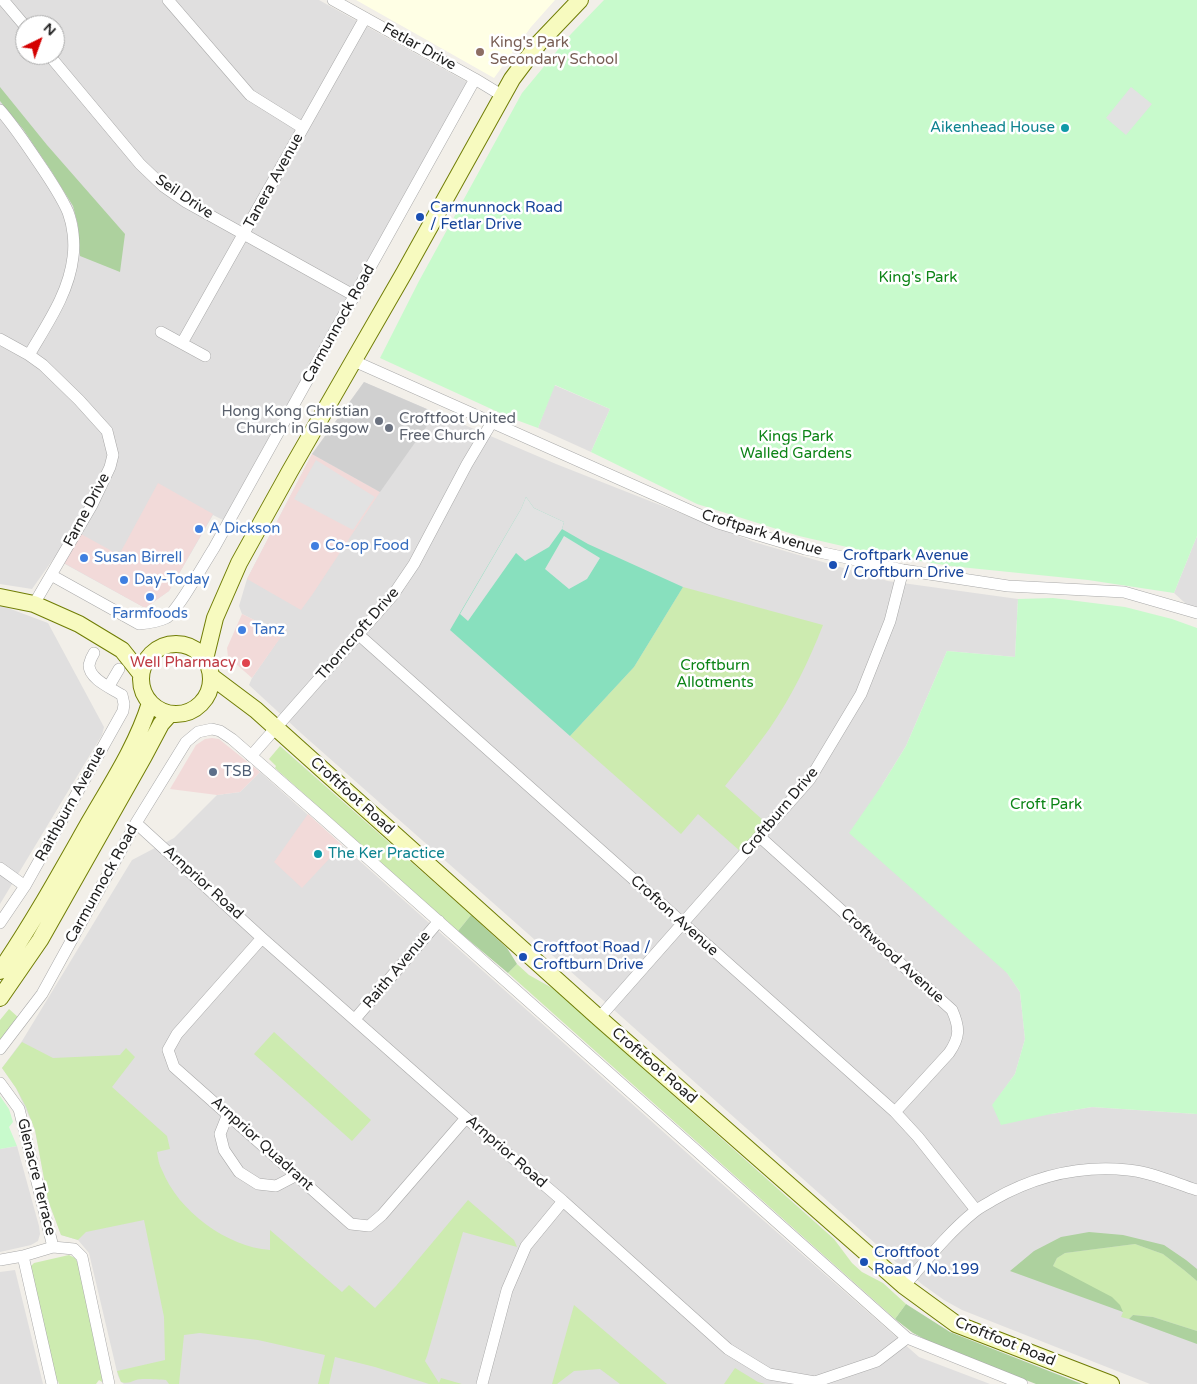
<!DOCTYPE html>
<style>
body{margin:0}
#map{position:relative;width:1197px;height:1384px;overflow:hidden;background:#f2efe9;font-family:"Varela Round",sans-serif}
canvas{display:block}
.north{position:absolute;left:15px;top:15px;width:50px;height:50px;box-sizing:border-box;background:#fff;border:1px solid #a7a7a7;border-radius:50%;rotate:42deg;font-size:14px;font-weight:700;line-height:20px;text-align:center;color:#222}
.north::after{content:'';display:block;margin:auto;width:18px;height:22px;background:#d40000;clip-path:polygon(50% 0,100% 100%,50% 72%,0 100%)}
</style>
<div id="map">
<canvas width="1197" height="1384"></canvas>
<div class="north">N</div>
</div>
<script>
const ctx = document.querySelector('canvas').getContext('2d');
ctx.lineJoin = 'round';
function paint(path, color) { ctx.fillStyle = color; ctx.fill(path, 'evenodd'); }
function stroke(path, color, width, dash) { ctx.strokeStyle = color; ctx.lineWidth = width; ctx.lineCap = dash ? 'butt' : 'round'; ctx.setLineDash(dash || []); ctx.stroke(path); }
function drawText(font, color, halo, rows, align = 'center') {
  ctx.font = font + ' "Varela Round",sans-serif'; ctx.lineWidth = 5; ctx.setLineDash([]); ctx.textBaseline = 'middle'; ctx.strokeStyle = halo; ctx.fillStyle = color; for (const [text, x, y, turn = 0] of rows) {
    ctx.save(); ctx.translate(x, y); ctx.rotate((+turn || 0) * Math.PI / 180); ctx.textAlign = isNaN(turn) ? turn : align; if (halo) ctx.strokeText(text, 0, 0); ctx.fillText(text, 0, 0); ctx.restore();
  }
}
paint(new Path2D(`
 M0 0H319L467 82 223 520 213 515 169 591 145 608 54 558 32 589 0 584ZM25 25H55V55H25Z
 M364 382 556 464 754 542 888 581 1018 599 1015 657 947 651 906 746 882 785 1020 992 1025 1039 1015 1074 993 1105 1051 1114 1092 1107 1197 1114V1384H1150L962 1310 944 1300 923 1285 906 1271 604 1001 302 734 249 685 252 678 282 634 242 614 239 606 247 579 312 454Z
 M554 385 610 409 591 452 538 428Z
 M1197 536V614L1174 593Z
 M0 605 48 623 104 727 102 735 0 904Z
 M260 772 705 1169 919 1357 990 1384H124L121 1382 118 1376 89 1253 78 1240 61 1235 48 1200 35 1130 16 1088 2 1068 22 1041 132 860 174 838 217 795 240 792Z
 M17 1146 39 1226 40 1234 38 1241 31 1245 0 1252V1149Z
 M15 1270 43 1384H0V1272Z`), '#e0dfdf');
paint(new Path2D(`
 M312 454 380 492 312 595 301 610 247 579Z
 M158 483 213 514 169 591 145 608 64 563 81 534 119 555Z
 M242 614 283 634 252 678 228 657 227 648Z
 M212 738 219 739 260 772 240 792 217 795 170 789 196 745 205 739Z
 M308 814 342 845 302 888 274 862Z`), '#f2dad9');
paint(new Path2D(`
 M356 0H555L531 27 494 78Z`), '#ffffe5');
paint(new Path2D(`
 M364 382 436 413 380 492 312 454Z`), '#d0d0d0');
paint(new Path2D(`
 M683 587 823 625C809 661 792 696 770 728 756 748 740 767 725 786L765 822 740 851 698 814 681 834 570 736 634 667Z
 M280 746 471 915 458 931 275 768 276 766 269 759Z
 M517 964 529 975 554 989 834 1239 852 1263 862 1272 883 1283 906 1304 895 1319 508 973Z
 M9 1009 19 1018 0 1042V1020Z
 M274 1032 371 1120 352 1141 254 1054Z
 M22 1042 53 1058 120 1055 126 1048 135 1057 112 1087 167 1136 170 1149 157 1152C158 1158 159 1165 162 1170 178 1211 227 1247 270 1250V1230L342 1292 349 1285 375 1308 396 1286 468 1200 514 1240 517 1247 463 1232 427 1356 425 1361 439 1383 441 1378 462 1384H429L375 1367 335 1357 329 1384H318L325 1355 258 1340 200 1333 184 1335 179 1384H169L166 1380C159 1380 142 1378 136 1380 130 1382 128 1384 121 1382L117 1371 165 1360 164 1317 144 1220 86 1232 78 1240 61 1235 48 1200 35 1130 26 1107 16 1088 2 1068Z
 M1135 1244 1163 1254 1184 1270 1197 1281V1331L1153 1317 1133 1315 1129 1319 1121 1317 1123 1312 1053 1266 1057 1258 1065 1253Z
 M69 1255 75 1258 78 1263 103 1378 102 1382 99 1380 96 1384H59L58 1381 55 1382 30 1271 31 1266 34 1263Z
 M574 1305 667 1384H620L600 1369 574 1371 557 1384H552Z
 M735 1368 758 1382 765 1384H724Z`), '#cdebb0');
paint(new Path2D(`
 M0 87 47 145 125 234 120 272 80 256 78 225 73 206 52 172 23 129 0 101Z
 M471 915 507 948 517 964 508 973 458 931Z
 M1089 1232 1123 1235 1164 1245 1186 1260 1197 1269V1281L1184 1270 1163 1254 1135 1244 1065 1253 1057 1258 1053 1266 1112 1297 1120 1305 1123 1312 1010 1271 1034 1251 1061 1237Z
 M906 1304 950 1332 1082 1384H1036L936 1345 913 1333 895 1319Z
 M1133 1315 1153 1317 1197 1331V1344L1129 1319Z`), '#add19e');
paint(new Path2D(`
 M604 0H1197V536L1174 593 1088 580 950 566 873 553 799 536 697 504 591 452 610 409 555 385 538 428 511 418 380 358 419 281 522 93 571 34Z
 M1053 598 1125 607 1172 619 1197 628V1114L1092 1107 1051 1114 1001 1125 992 1105 1015 1074 1025 1039 1020 992 1007 973 849 833 882 785 906 746 947 651 1015 657 1018 599Z
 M0 1096 9 1109 13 1122 9 1127 17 1146 0 1149Z`), '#c8facc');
paint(new Path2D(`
 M526 497 534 508 564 522 562 529 588 544 683 587 634 667 570 736 450 630 521 509Z`), '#88e0be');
paint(new Path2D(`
 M1131 87 1152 104 1126 135 1106 118Z
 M316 460 375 497 353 530 294 499Z
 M526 497 534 508 564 522 562 529 549 547 525 561 516 553 468 621 460 614 521 509Z
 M564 536 600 558 587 579 569 589 545 569Z`), '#e2e2e2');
const street = new Path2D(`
 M3 0 25 26
 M168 0 250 95 303 128
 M333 0 475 79 503 96
 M49 55 140 164 163 186 186 202 355 296
 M0 110C14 126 26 144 38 162 49 178 60 194 68 212 73 225 75 243 73 257 69 293 47 324 29 355
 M161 332 205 356
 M0 339 29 355 43 365 79 400 107 431 113 455 110 467 92 505 34 604
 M182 343 365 18
 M354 361 718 523 805 549 903 570 1008 586 1124 592 1197 613
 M51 575 139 624C149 623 158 622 166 618 177 612 205 562 214 548L475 79
 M359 635 895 1112 918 1137 976 1210
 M109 686 119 669
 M251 756 393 595 414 564 467 464 492 422
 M136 823 262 938 466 1118 563 1201 728 1349 769 1374 815 1382 877 1361 907 1338
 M760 837 952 1010C960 1028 960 1037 949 1053L895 1112
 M0 868 25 886
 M0 923 25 886 123 711 124 704 122 695C111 688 89 679 89 665 90 661 92 656 94 653
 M262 938 177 1034 168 1050 174 1067 351 1224 369 1226 382 1215 466 1118
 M599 1018 810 779 861 694 890 621 903 570
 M355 1019 439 921
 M0 1049 42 994 136 823 186 742 198 732 212 729 220 731 232 739 318 814 907 1338 1022 1384
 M0 1083 19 1109 53 1247
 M228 1114 220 1134 224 1150 239 1172 258 1184 276 1186 297 1175
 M0 1260 23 1256
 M904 1286C926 1261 948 1233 974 1212 980 1207 987 1204 993 1200 1035 1176 1080 1165 1128 1170 1151 1172 1175 1183 1197 1190
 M52 1384 23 1256 53 1247 74 1249 82 1257 109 1384
 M482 1384 507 1290 526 1246 563 1201`);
const secondary = new Path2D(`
 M0 597 34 604 79 624 122 650 141 674
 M141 679a35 35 0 1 1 70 0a35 35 0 1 1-70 0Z
 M205 659 215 618 239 563 290 471 404 273 512 79 539 43 580 0
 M212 677 256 710 599 1018 904 1286 956 1324 1111 1384
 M0 971C33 923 61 872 90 821 112 783 137 745 150 703
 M0 998 40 940 144 756 161 724 169 715`);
stroke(street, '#a9a9a9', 12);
stroke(secondary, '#707d05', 18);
stroke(street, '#fff', 11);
stroke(secondary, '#f7fabf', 16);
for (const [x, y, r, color] of [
 [480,52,5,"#8d6e63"],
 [1065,128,5,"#0f9aa8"],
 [420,217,5,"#1a4fb4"],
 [379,421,5,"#6b7280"],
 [389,428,5,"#6b7280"],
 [199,529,5,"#3f7fe0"],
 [315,546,5,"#3f7fe0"],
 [84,558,5,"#3f7fe0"],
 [833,565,5,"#1a4fb4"],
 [124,580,5,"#3f7fe0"],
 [150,597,5,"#3f7fe0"],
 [242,630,5,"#3f7fe0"],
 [246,663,5,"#e0444e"],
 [213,772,5,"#5c6f8a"],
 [318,854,5,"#0f9aa8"],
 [523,957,5,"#1a4fb4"],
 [864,1262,5,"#1a4fb4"]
]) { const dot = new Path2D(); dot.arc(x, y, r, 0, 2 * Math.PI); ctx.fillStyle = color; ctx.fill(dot); stroke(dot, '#fff', 2); }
drawText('15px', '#785e54', '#fff', [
 ["King's Park",490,43],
 ["Secondary School",490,60]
], 'left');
drawText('15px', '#222', '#fff', [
 ["Fetlar Drive",419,47,29],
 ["Tanera Avenue",274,181,-61],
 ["Seil Drive",184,197,34],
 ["Carmunnock Road",339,324,-61],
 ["Farne Drive",87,510,-62],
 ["Croftpark Avenue",762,533,17],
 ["Thorncroft Drive",358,634,-49],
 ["Croftfoot Road",352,796,42],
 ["Raithburn Avenue",71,804,-61],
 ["Croftburn Drive",780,812,-50],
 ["Arnprior Road",203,883,42],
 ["Carmunnock Road",102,884,-61],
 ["Crofton Avenue",674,916,42],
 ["Croftwood Avenue",892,956,42],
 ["Raith Avenue",397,970,-50],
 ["Croftfoot Road",654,1066,41],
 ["Arnprior Quadrant",262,1144,42],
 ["Arnprior Road",506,1152,41],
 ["Glenacre Terrace",36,1177,76],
 ["Croftfoot Road",1005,1342,22]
]);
drawText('15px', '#0d838f', '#fff', [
 ["Aikenhead House",1055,128],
 ["The Ker Practice",328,854,"left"]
], 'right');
drawText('15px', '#164399', '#fff', [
 ["Carmunnock Road",430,208],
 ["/ Fetlar Drive",430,225],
 ["Croftpark Avenue",843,556],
 ["/ Croftburn Drive",843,573],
 ["Croftfoot Road /",533,948],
 ["Croftburn Drive",533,965],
 ["Croftfoot",874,1253],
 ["Road / No.199",874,1270]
], 'left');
drawText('15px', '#0c8416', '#fff', [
 ["King's Park",918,278],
 ["Kings Park",796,437],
 ["Walled Gardens",796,454],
 ["Croftburn",715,666],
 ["Allotments",715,683],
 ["Croft Park",1046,805]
]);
drawText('15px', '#5b616d', '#fff', [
 ["Hong Kong Christian",369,412],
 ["Church in Glasgow",369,429],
 ["Croftfoot United",399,419,"left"],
 ["Free Church",399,436,"left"]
], 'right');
drawText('15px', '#366cbe', '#fff', [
 ["A Dickson",209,529],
 ["Co-op Food",325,546],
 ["Susan Birrell",94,558],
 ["Day-Today",134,580],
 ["Farmfoods",150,614,"center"],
 ["Tanz",252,630]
], 'left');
drawText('15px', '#be3a42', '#fff', [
 ["Well Pharmacy",236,663]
], 'right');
drawText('15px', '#4e5e75', '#fff', [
 ["TSB",223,772]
], 'left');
</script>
